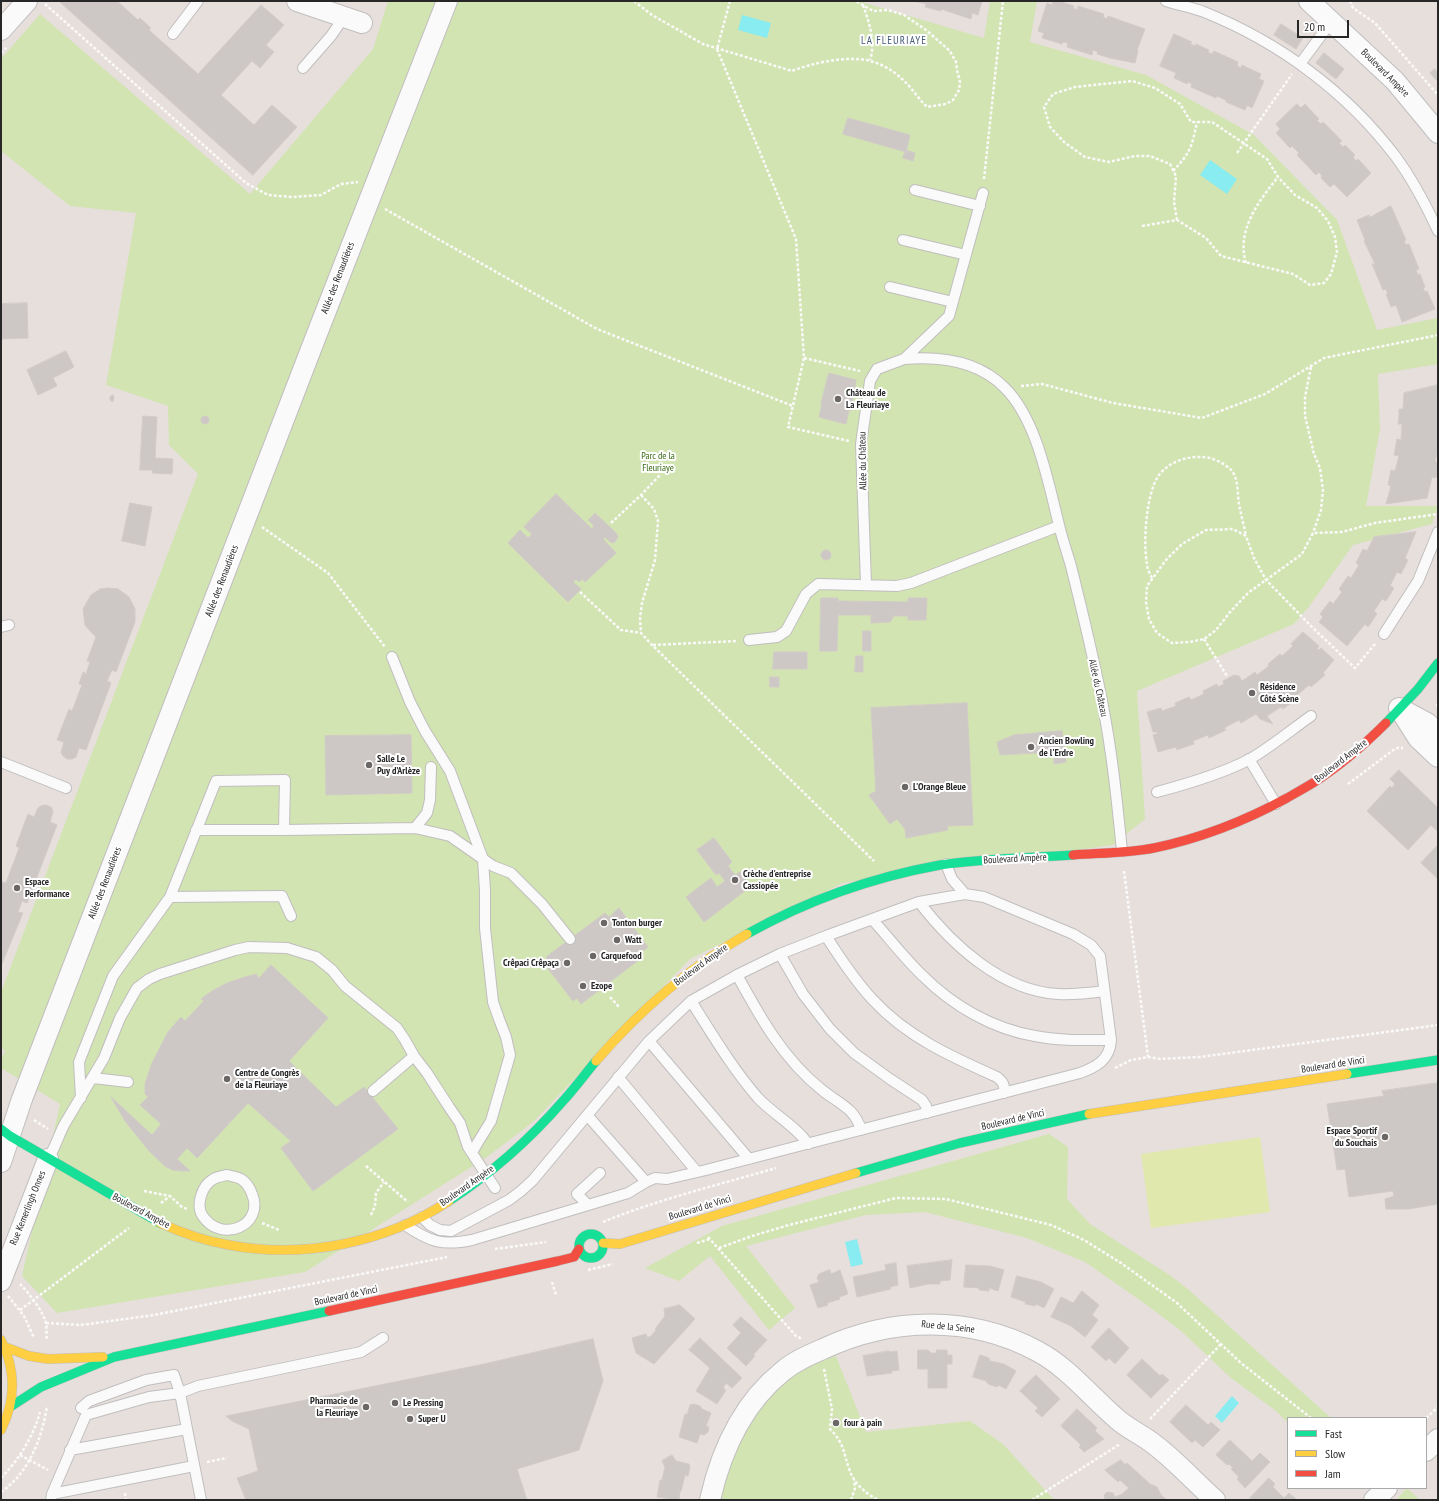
<!DOCTYPE html>
<meta charset="utf-8">
<style>
body{margin:0}
#map{position:relative;width:1439px;height:1501px;overflow:hidden;background:#e7dfdc;font-family:"PT Sans Narrow",sans-serif}
canvas{display:block}
.frame{position:absolute;inset:0;border:2px solid #272727;pointer-events:none}
.legend{position:absolute;left:1287px;top:1417px;width:140px;height:72px;box-sizing:border-box;background:#fff;border:1px solid #a9a9a9;margin:0;padding:5px 7px;list-style:none;font-size:12px;color:#272727}
.legend li{display:flex;align-items:center;gap:8px;height:20px}
.legend b{width:20px;border:1px solid #a9a9a9}
.scale{position:absolute;left:1297px;top:20px;width:52px;height:18px;box-sizing:border-box;border:2px solid #272727;border-top:0;padding-left:5px;font-size:12px;line-height:14px;white-space:nowrap;color:#272727;-webkit-text-stroke:3px #fff;paint-order:stroke}
</style>
<div id="map">
<canvas width="1439" height="1501"></canvas>
<div class="frame"></div>
<ul class="legend">
<li><b style="height:5px;background:#16e098"></b>Fast</li>
<li><b style="height:5px;background:#ffcf43"></b>Slow</li>
<li><b style="height:5px;background:#f24e42"></b>Jam</li>
</ul>
<div class="scale">20 m</div>
</div>
<script>
const ctx = document.querySelector('canvas').getContext('2d');
ctx.lineJoin = 'round';
function paint(path, color) { ctx.fillStyle = color; ctx.fill(path, 'evenodd'); }
function stroke(path, color, width, dash) { ctx.strokeStyle = color; ctx.lineWidth = width; ctx.lineCap = dash ? 'butt' : 'round'; ctx.setLineDash(dash || []); ctx.stroke(path); }
function drawText(font, color, halo, rows, align = 'center') {
  ctx.font = font + ' "PT Sans Narrow",sans-serif'; ctx.lineWidth = 4; ctx.setLineDash([]); ctx.textBaseline = 'middle'; ctx.strokeStyle = halo; ctx.fillStyle = color; for (const [text, x, y, turn = 0] of rows) {
    ctx.save(); ctx.translate(x, y); ctx.rotate((+turn || 0) * Math.PI / 180); ctx.textAlign = isNaN(turn) ? turn : align; if (halo) ctx.strokeText(text, 0, 0); ctx.fillText(text, 0, 0); ctx.restore();
  }
}
paint(new Path2D(`
 M388 1H858L984 38 990 1H1037L1030 42 1146 75 1254 135 1337 220 1377 330 1438 318V364L1378 374 1380 429 1366 506H1438L1432 524 1353 545 1308 608 1294 624 1137 691 1145 819 1113 845 843 883 690 959 533 1122 487 1157 305 1272 57 1313 22 1276 60 1104 1 1068V1061L5 1050 1 1048V992L198 474 169 445 168 406 106 385 136 213 70 206 1 151V59L40 14 250 194 373 49Z
 M1049 1134 1068 1147 1067 1199 1090 1224 1171 1276 1189 1290 1331 1418H1288V1423L1275 1410 1231 1378 1180 1330 1144 1303 1085 1262 1027 1238 925 1212 866 1215 746 1246 795 1308 769 1330 710 1256 679 1281 645 1268 722 1226Z
 M836 1356 866 1432 970 1421 1003 1444 1054 1500H717L739 1431 792 1371Z
 M1407 1488 1420 1500H1396Z`), '#d2e4b1');
paint(new Path2D(`
 M1260 1137 1270 1212 1151 1228 1141 1154Z`), '#e0e8ae');
paint(new Path2D(`
 M742 15 771 23 767 38 738 30Z
 M1210 160 1237 179 1227 194 1200 175Z
 M857 1239 863 1264 851 1267 845 1242Z
 M1232 1396 1239 1403 1222 1423 1215 1416Z`), '#88ecf0');
const building = new Path2D(`
 M59 1H117L138 20 140 18 151 28 149 30 198 74 261 5 284 25 266 45 274 52 260 68 252 61 221 95 254 125 272 105 297 127 253 175Z
 M913 1H982L978 15 972 13 971 19 941 9V11L925 7 926 4Z
 M1053 1H1058L1074 6 1073 8 1077 10 1078 6 1104 14 1103 17 1107 19 1108 16 1145 29 1137 50 1138 51 1135 63 1110 58 1097 54 1098 52 1093 50 1092 55 1067 47 1068 43 1063 42 1062 44 1042 38 1044 33 1038 31 1047 3 1052 5Z
 M1281 24 1303 38 1296 49 1274 35Z
 M1174 34 1192 42 1190 44 1195 46 1196 44 1209 50 1208 52 1212 54 1214 51 1238 62 1237 66 1241 68 1242 65 1261 74 1259 79 1264 81 1252 108 1247 105 1245 110 1226 102V100L1217 96 1216 98 1191 87 1192 84 1188 82 1187 84 1174 78 1176 73 1160 66Z
 M1324 53 1344 69 1336 79 1316 63Z
 M1435 69 1438 73V79L1436 80 1430 73Z
 M1297 104 1301 108 1305 104 1319 119 1317 121 1321 124 1323 122 1342 141 1339 143 1343 147 1345 145 1355 155 1353 157 1356 161 1358 159 1371 173 1347 197 1334 184 1330 187 1321 178 1322 176 1319 172 1316 175 1297 155 1299 153 1292 146 1290 148 1276 133 1280 129 1276 124Z
 M848 118 910 135 906 152 843 134Z
 M906 150 915 153 913 161 903 158Z
 M1391 206 1406 240 1404 241 1406 245 1409 244 1419 269 1416 270 1418 275 1420 274 1425 287 1423 288 1425 292 1427 291 1435 309 1402 322 1396 305 1391 307 1386 294H1388L1386 289 1383 290 1372 264H1375L1364 241 1365 240 1357 220 1369 215 1370 217Z
 M27 303 28 338 1 339V304Z
 M66 351 74 367 53 378 57 386 38 395 27 370Z
 M829 373 856 380 851 411 849 410 846 424 819 417 822 404H821Z
 M1438 385V447L1435 462H1438V469L1436 478 1432 477 1427 498 1386 504 1391 486 1388 485 1391 470 1395 471 1399 456 1394 455 1397 439 1401 440 1402 424H1398L1399 416V409H1403L1404 393Z
 M113 395 114 396 113 402 110 400V397Z
 M143 416 157 417 155 458 173 459 172 474 152 473 153 470H140Z
 M201 420a4 4 0 1 1 8 0a4 4 0 1 1-8 0Z
 M556 494 592 529 594 526 588 520 595 513 616 533 618 537 614 543 610 542 605 537 603 539 616 553 585 582 582 579 579 582 576 579 573 582 581 589 568 602 508 543 520 530 528 538 532 534 524 527Z
 M130 503 152 507 145 546 122 541Z
 M1416 532 1405 558 1408 560 1401 574 1397 572 1390 586 1394 588 1386 601 1382 599 1374 611 1377 614 1368 627 1365 624 1347 646 1319 622 1323 617 1320 614 1330 601 1333 604 1342 592 1339 589 1348 576 1351 578 1359 565 1356 563 1363 549 1367 551 1374 537Z
 M821 555a5 5 0 1 1 10 0a5 5 0 1 1-10 0Z
 M109 588 118 589 129 597 135 609V622L116 672 112 670 107 681 111 683 86 750 79 748 76 757 72 759H67L63 756 61 752 64 742 57 740 69 709 72 711 82 685 79 684 83 672 86 674 90 662 87 661 96 637 89 630 85 625 83 609 91 595 100 589Z
 M821 598H838V601L908 602V598H927L926 620H908V616H893V618L890 622 871 623V615H838L837 651H820Z
 M863 631H871V651H863Z
 M1303 632 1319 646 1317 649 1319 650 1321 648 1334 660 1323 673 1325 675 1311 687 1309 685 1296 696 1298 698 1290 704 1283 709 1281 707 1267 716 1273 724 1260 719 1256 714 1241 723 1239 720 1224 728 1226 730 1209 738 1208 735 1193 741 1194 744 1185 747 1177 750 1176 747 1158 752 1153 735 1157 734V732H1153L1147 712 1161 708 1162 711 1176 706 1175 703 1189 697 1191 700 1204 694 1203 691 1217 684 1218 687 1224 684 1223 681 1234 675 1239 676 1242 681 1255 672 1257 675 1269 666 1268 664 1280 654 1282 656 1293 646 1291 644Z
 M774 652H807V669H773Z
 M856 656H863V672H855Z
 M770 677H779V687H770Z
 M967 703 973 825 947 826 948 830 906 838 905 829 897 819 890 824 869 795 876 791 871 708Z
 M1062 731 1066 762 1054 764V752L1000 755 997 742 1014 735Z
 M411 735 412 793 326 795 325 736Z
 M1399 770 1438 808V832L1431 825 1408 850 1367 811 1390 786 1392 788 1395 784 1390 779Z
 M46 805 51 807 53 811 50 822 57 825 27 903 22 901 18 912 23 913 1 966 2 893 1 884 2 882 6 883 19 848 16 846 28 814 34 817 38 808 41 806Z
 M714 838 732 862 728 866 735 875 740 872 749 885 745 888 746 890 704 922 686 897 711 878 717 887 725 881 719 873 716 875 697 850Z
 M1438 845V879L1421 863Z
 M619 908 648 947 637 955 640 959 581 1004 577 998 573 1001 546 966 550 963 546 957 605 913 609 917Z
 M271 965 328 1018 289 1061 336 1107 364 1087 398 1129 313 1191 281 1148 291 1141 248 1103 197 1158 187 1148 177 1159 190 1171H182L173 1170 166 1167 149 1151 125 1121 111 1097 152 1135 161 1124 140 1105 148 1097 145 1094V1084L152 1063 168 1032 181 1017 185 1021 204 1001 201 999 212 991 227 983 245 977 257 974 256 975 259 978Z
 M1438 1083V1204L1409 1209H1386L1385 1199 1394 1196 1393 1191 1349 1197 1345 1169 1337 1170 1327 1104 1384 1096 1382 1091Z
 M952 1260 950 1280 940 1281V1284H928L910 1288 907 1266Z
 M896 1263 898 1285 890 1287 891 1289 857 1297 853 1277 886 1270 885 1265Z
 M966 1265 990 1266 1004 1270 998 1291 989 1288V1291L979 1290V1288L964 1287Z
 M830 1270 831 1274 840 1270 848 1294 839 1297 840 1299 827 1303 828 1305 818 1308 810 1285 819 1282 817 1278 819 1274Z
 M1017 1276 1041 1282 1054 1289 1044 1308 1036 1304 1035 1306 1025 1304 1026 1302 1011 1297Z
 M1082 1291 1099 1305 1092 1315 1098 1320 1085 1337 1071 1326 1051 1317 1061 1297 1073 1303Z
 M680 1305 695 1319 654 1364 636 1353 632 1338 646 1334 647 1337H650L656 1330 655 1329 665 1316 664 1309Z
 M741 1317 767 1340 753 1355 755 1356 746 1366 727 1348 741 1333 733 1325Z
 M1109 1328 1129 1348 1115 1364 1109 1358 1106 1361 1091 1347Z
 M700 1338 742 1378 732 1388 726 1383 723 1388 726 1390 717 1404 696 1391 710 1368 689 1350Z
 M593 1339 603 1381 579 1450 517 1469 527 1500H246L237 1478 258 1471 249 1429 232 1421 226 1416 484 1364Z
 M918 1350H928L931 1353H937L936 1350H947V1355H952V1364H947V1388H928V1369H918Z
 M889 1351V1352L897 1351 899 1370 891 1371 892 1373 867 1376 863 1356Z
 M980 1355 989 1358 990 1361 1004 1364 1016 1371 1006 1389 998 1385 997 1387 988 1384 986 1381 973 1377Z
 M1142 1359 1160 1376 1162 1374 1169 1380 1151 1398 1127 1375Z
 M1036 1375 1060 1399 1042 1417 1035 1411 1038 1408 1020 1391Z
 M694 1404 700 1406 702 1409 711 1413 706 1426 709 1427 708 1432 704 1435 700 1434 697 1443 679 1437 685 1414 687 1415 690 1405Z
 M1186 1405 1208 1425 1211 1422 1220 1430 1203 1447 1195 1440 1192 1443 1170 1422Z
 M1077 1409 1097 1428 1095 1431 1104 1439 1084 1452 1079 1447 1081 1445 1061 1426Z
 M832 1422a4 4 0 1 1 8 0a4 4 0 1 1-8 0Z
 M1230 1440 1252 1461 1260 1453 1270 1462 1245 1488 1237 1479 1239 1477 1231 1469 1233 1468 1229 1464 1227 1465 1216 1455Z
 M672 1455 676 1461 689 1464 690 1467 688 1476 685 1475 681 1491H680L679 1500 657 1497 660 1480H662L665 1467 662 1461Z
 M1121 1460 1125 1465 1127 1463 1150 1484 1157 1487 1161 1495 1167 1500H1105L1104 1495 1107 1492 1113 1493 1115 1497 1122 1494 1129 1488 1120 1480 1118 1482 1105 1470Z
 M1269 1478 1275 1484 1273 1487 1284 1498 1289 1493 1297 1500H1252L1250 1498Z`);
paint(building, '#cdc8c5');
stroke(building, '#d2cbc8', 1);
const lane = new Path2D(`
 M1166 1C1178 5 1192 7 1204 12 1279 42 1347 92 1396 157 1413 180 1426 205 1438 231
 M173 34 198 1
 M1300 64 1331 22
 M303 68 331 36 344 17
 M915 190 980 206
 M903 240 966 255
 M890 287 953 302
 M904 359C940 356 979 361 1005 388 1037 420 1048 482 1059 525 1062 538 1067 552 1071 566 1082 610 1093 656 1102 701 1112 751 1117 801 1122 851
 M866 584 861 444 870 381 877 369 904 359 949 316 983 193
 M1 627 9 625
 M1384 634 1418 581 1438 532
 M749 640 777 637 786 631 806 594 818 584 897 586 911 583 1059 526
 M392 657 410 702 425 731 450 771 483 859 485 890V928L493 1002 499 1019 506 1037 510 1055 491 1121 472 1152
 M1249 759 1276 804
 M1 762 66 788
 M1157 792C1187 784 1222 774 1250 759 1272 746 1291 730 1311 716
 M415 828 427 813 430 800 431 767
 M196 830H284
 M946 864 952 879 965 894
 M170 897 216 781 285 780 284 830 415 828 450 836 493 866 511 873 542 904 570 939
 M919 902C952 945 1002 991 1058 994 1074 995 1089 993 1104 991
 M872 919C889 938 905 959 923 976 953 1006 993 1029 1035 1036 1060 1041 1086 1040 1111 1040
 M826 936C840 958 855 981 873 1000 907 1037 952 1057 997 1077 1003 1082 1005 1085 1004 1093
 M780 954 803 994 830 1029 854 1053 890 1079 922 1100 926 1106 927 1113
 M737 975C760 1017 783 1059 822 1090 838 1103 855 1108 861 1130
 M691 1001C712 1034 732 1068 758 1098 773 1114 796 1126 808 1144
 M649 1041 749 1159
 M618 1077 697 1172
 M93 1078 128 1082
 M373 1091 414 1056
 M81 1098 79 1062 113 976 170 897 282 896 291 916
 M587 1115 646 1182
 M48 1159C55 1148 58 1137 64 1125L104 1058 120 1018 137 988 149 979 160 974 235 950 249 947 287 948 316 957 332 970 345 986 397 1028 405 1040 414 1056 427 1073 449 1107 460 1123 468 1147 495 1188
 M227 1175C231 1176 238 1177 241 1179 247 1183 250 1188 252 1194 265 1225 221 1245 202 1215 196 1205 202 1186 212 1180 216 1177 222 1176 227 1175Z
 M587 1204 577 1194 600 1173
 M405 1225C430 1242 442 1246 472 1240L628 1193 646 1182 655 1178 667 1179 706 1170 1080 1073C1096 1067 1110 1060 1111 1040L1100 956 1091 945 1073 934 984 897 965 894 919 902 826 936 780 954 737 975 691 1001 649 1041 533 1180 521 1191 509 1200 451 1231 440 1230 430 1225 422 1217
 M81 1408 89 1401 146 1380 174 1375 180 1393 201 1500
 M70 1450 187 1429
 M52 1494 194 1466
 M51 1500 52 1494 86 1415 149 1397 180 1393 198 1386 361 1352 383 1338`);
const street = new Path2D(`
 M297 1 362 23
 M1309 1 1395 81 1438 133
 M1 30 27 1
 M1399 708 1418 738 1438 757
 M1399 708 1427 723 1438 733
 M1 1162 22 1099 313 344 447 1
 M1 1281 48 1159
 M1426 1451 1438 1439
 M710 1500C721 1451 743 1403 783 1371 795 1361 809 1355 823 1349 891 1317 970 1315 1037 1351 1069 1368 1090 1396 1117 1419 1128 1429 1143 1435 1155 1445 1176 1461 1195 1482 1215 1500
 M1374 1500 1387 1488`);
const fast = new Path2D(`
 M1386 723 1418 689 1438 663
 M747 934C806 901 874 877 940 865 984 858 1029 858 1073 855
 M1347 1074 1438 1060
 M1 1129 10 1136 160 1223
 M856 1173 960 1143 1089 1114
 M449 1201C492 1173 530 1139 563 1101 575 1088 585 1074 596 1061
 M579 1246a12 12 0 1 1 24 0a12 12 0 1 1-24 0Z
 M10 1407 41 1387 114 1357 329 1311`);
const slow = new Path2D(`
 M596 1061C639 1011 690 967 747 934
 M1089 1114 1347 1074
 M160 1223C182 1233 205 1241 229 1245 304 1259 385 1243 449 1201
 M603 1243 620 1244 856 1173
 M1 1340C16 1370 16 1400 1 1430
 M5 1347 29 1356 48 1359 103 1357`);
const jam = new Path2D(`
 M1073 855C1100 853 1128 853 1154 848 1202 838 1245 821 1287 798 1297 792 1307 787 1316 781 1341 765 1365 744 1386 723
 M329 1311 558 1261 574 1257 579 1249`);
stroke(lane, '#c0bebe', 12);
stroke(street, '#c0bebe', 22);
stroke(fast, '#c0bebe', 10);
stroke(slow, '#c0bebe', 10);
stroke(jam, '#c0bebe', 10);
stroke(new Path2D(`
 M634 1 652 15 703 44 792 71C812 63 848 55 870 61 882 64 894 71 902 79 911 87 918 98 927 107L946 104 953 100 959 90 960 82 957 70 956 62 950 51 926 30 904 15 888 10 873 11 856 1
 M730 1 717 49 796 239 804 358 788 427 849 441
 M1350 1 1353 8 1375 23 1438 95
 M45 4 246 183 268 195 292 197 321 195 341 184 358 182
 M863 5C869 22 876 42 870 60
 M1 53 6 48
 M1237 153 1292 74
 M1173 171C1191 152 1192 146 1197 122
 M984 179 1003 1
 M385 209 597 329 793 406
 M1142 226 1177 220 1206 238 1221 256 1293 274 1310 285 1324 283 1331 274 1337 252 1335 237 1328 221 1317 208 1295 195 1278 177 1267 159 1212 122H1191L1180 104 1155 88 1132 81 1075 87 1053 94 1044 107 1050 127 1064 142 1085 157 1109 162 1135 156H1150L1170 164 1176 176 1174 202 1177 220
 M1246 263C1236 230 1259 201 1278 177
 M804 358 860 371
 M1311 367 1305 397V416L1314 454 1320 468 1323 490 1321 510 1313 533
 M1021 386 1042 384 1113 403 1202 418 1265 394 1324 358 1438 335
 M641 495 654 509 658 521 655 560 642 603 640 618 641 633 652 645 874 861
 M611 523 641 495 660 475
 M262 527 328 573 385 647
 M1152 578C1150 574 1147 569 1147 564 1143 542 1146 493 1159 475 1169 462 1185 457 1199 457 1210 456 1225 463 1232 471 1239 481 1237 493 1239 504 1241 515 1244 526 1246 536
 M580 592 621 630 641 633
 M1204 639 1227 676
 M1375 644 1355 668 1312 627 1266 580 1254 558 1246 536 1233 529 1206 530 1182 544 1166 560 1147 586 1146 602 1149 619 1157 633 1172 643 1190 642 1204 639 1216 630 1231 611 1248 593 1302 554 1313 533 1342 532 1375 523 1438 514
 M653 645 737 641
 M1437 707 1438 701
 M1348 784 1396 748H1403
 M1124 871 1148 1057
 M610 997 620 1008
 M1115 1068 1131 1060 1148 1057 1160 1059 1200 1057 1438 1025
 M34 1120 48 1129
 M366 1166 408 1202
 M144 1191 170 1196 182 1207 187 1209
 M161 1203 170 1196
 M371 1215 375 1206 376 1193 384 1182
 M603 1222C659 1199 718 1185 776 1168
 M262 1223 279 1230
 M708 1237 796 1336 802 1339
 M697 1243 710 1239
 M719 1248 752 1236 789 1225 896 1198 946 1199 1051 1225 1084 1240 1121 1263 1177 1303 1241 1363 1311 1418
 M495 1249 546 1242
 M588 1270 613 1264
 M552 1282 556 1295
 M20 1284C29 1293 43 1311 46 1323 47 1328 46 1334 47 1339
 M8 1296 24 1316 34 1338
 M20 1310 129 1228
 M46 1323 81 1325 154 1315 447 1257
 M824 1369 832 1409 830 1429C845 1444 843 1453 850 1471 854 1484 867 1494 878 1500
 M1426 1418 1438 1407
 M1150 1419 1221 1344
 M20 1455 48 1470
 M207 1462 227 1458
 M1 1478C20 1458 33 1437 40 1412
 M1 1492C29 1473 42 1438 47 1406
 M125 1493 126 1500
 M851 1500 855 1488 854 1480
 M1032 1500 1120 1444`), '#fbfafa', 2.5, [3, 2]);
stroke(lane, '#fbfafa', 10);
stroke(street, '#fbfafa', 20);
stroke(fast, '#16e098', 9);
stroke(slow, '#ffcf43', 9);
stroke(jam, '#f24e42', 9);
for (const [x, y, r, color] of [
 [838,399,4,"#6a6766"],
 [1252,693,4,"#6a6766"],
 [1031,747,4,"#6a6766"],
 [369,765,4,"#6a6766"],
 [905,787,4,"#6a6766"],
 [735,880,4,"#6a6766"],
 [17,888,4,"#6a6766"],
 [604,923,4,"#6a6766"],
 [617,940,4,"#6a6766"],
 [593,956,4,"#6a6766"],
 [567,963,4,"#6a6766"],
 [583,986,4,"#6a6766"],
 [227,1079,4,"#6a6766"],
 [1385,1137,4,"#6a6766"],
 [395,1403,4,"#6a6766"],
 [366,1407,4,"#6a6766"],
 [410,1419,4,"#6a6766"],
 [836,1423,4,"#6a6766"]
]) { const dot = new Path2D(); dot.arc(x, y, r, 0, 2 * Math.PI); ctx.fillStyle = color; ctx.fill(dot); stroke(dot, '#fff', 1.5); }
drawText('10px', '#272727', '#fff', [
 ["Boulevard Ampère",1385,73,45],
 ["Allée des Renaudières",338,278,-69],
 ["Allée du Château",863,461,-91],
 ["Allée des Renaudières",222,581,-69],
 ["Allée du Château",1098,688,78],
 ["Boulevard Ampère",1341,761,-38],
 ["Boulevard Ampère",1015,859,-3],
 ["Allée des Renaudières",105,883,-69],
 ["Boulevard Ampère",701,965,-36],
 ["Boulevard de Vinci",1333,1065,-9],
 ["Boulevard de Vinci",1013,1120,-13],
 ["Boulevard Ampère",467,1186,-35],
 ["Rue Kemerlingh Onnes",28,1208,-68],
 ["Boulevard de Vinci",700,1208,-17],
 ["Boulevard Ampère",141,1211,28],
 ["Boulevard de Vinci",346,1296,-12],
 ["Rue de la Seine",948,1327,6]
]);
drawText('bold 10px', '#272727', '#fff', [
 ["Château de",846,393],
 ["La Fleuriaye",846,405],
 ["Résidence",1260,687],
 ["Côté Scène",1260,699],
 ["Ancien Bowling",1039,741],
 ["de l'Erdre",1039,753],
 ["Salle Le",377,759],
 ["Puy d’Arlèze",377,771],
 ["L'Orange Bleue",913,787],
 ["Crèche d'entreprise",743,874],
 ["Cassiopée",743,886],
 ["Espace",25,882],
 ["Performance",25,894],
 ["Tonton burger",612,923],
 ["Watt",625,940],
 ["Carquefood",601,956],
 ["Crêpaci Crêpaça",559,963,"right"],
 ["Ezope",591,986],
 ["Centre de Congrès",235,1073],
 ["de la Fleuriaye",235,1085],
 ["Espace Sportif",1377,1131,"right"],
 ["du Souchais",1377,1143,"right"],
 ["Pharmacie de",358,1401,"right"],
 ["la Fleuriaye",358,1413,"right"],
 ["Le Pressing",403,1403],
 ["Super U",418,1419],
 ["four à pain",844,1423]
], 'left');
drawText('10px', '#386913', '#fff', [
 ["Parc de la",658,456],
 ["Fleuriaye",658,468]
]);
ctx.letterSpacing = '1px';
drawText('11px', '#455b7b', '#fff', [
 ["LA FLEURIAYE",894,41]
]);
ctx.letterSpacing = '0px';
</script>
